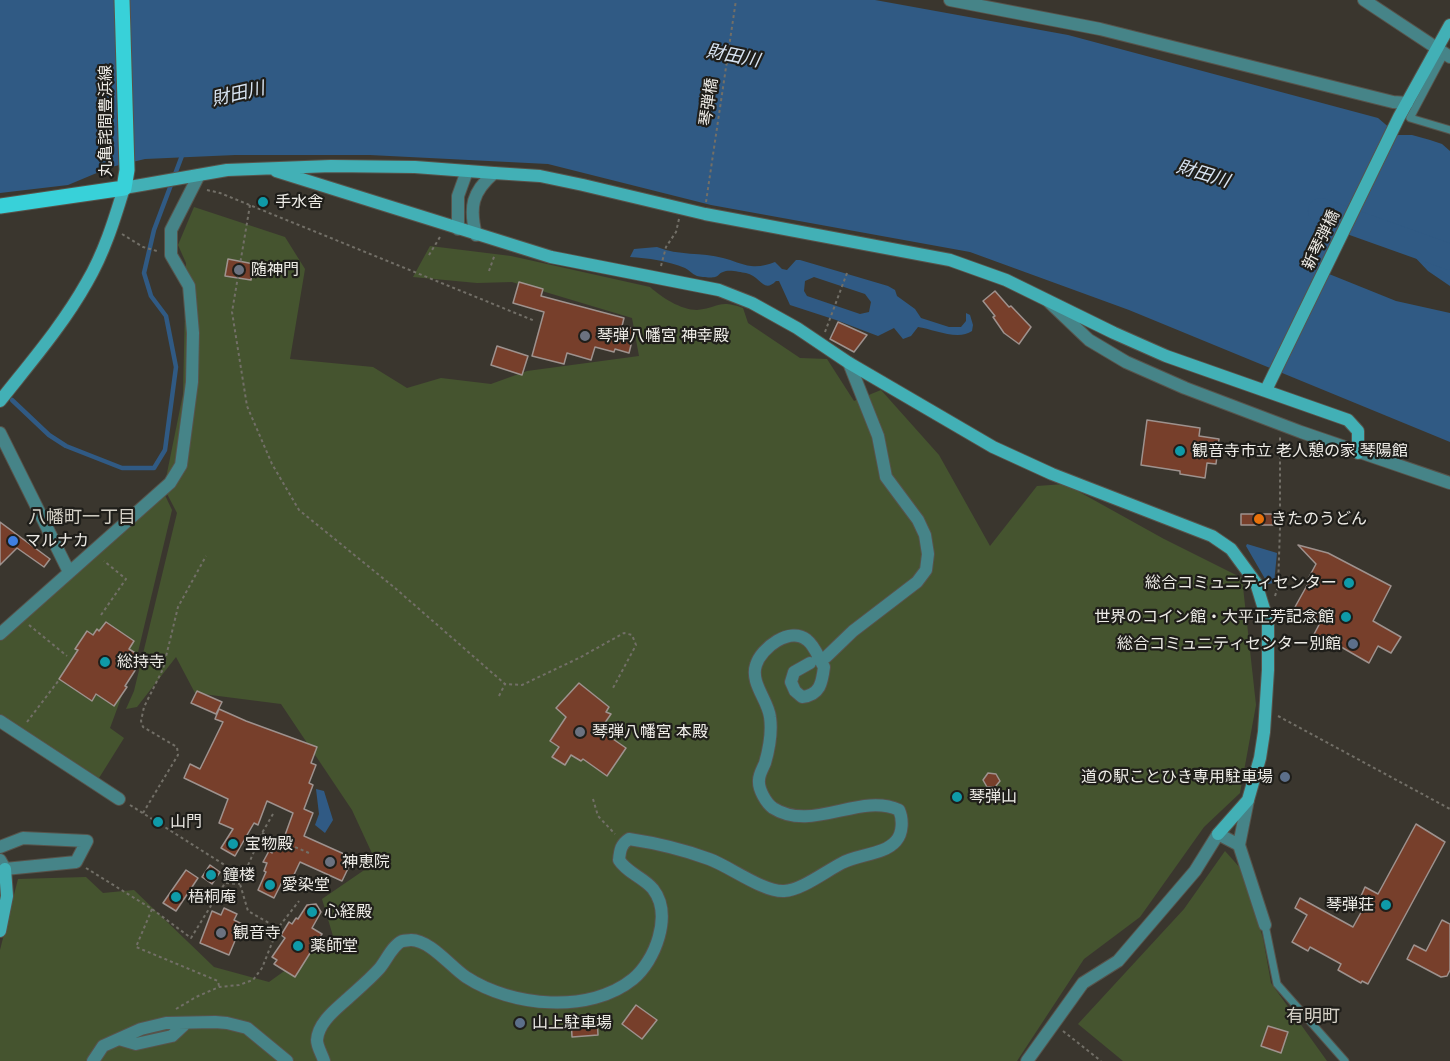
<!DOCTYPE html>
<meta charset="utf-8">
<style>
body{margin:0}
canvas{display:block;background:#3a362e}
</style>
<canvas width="1450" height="1061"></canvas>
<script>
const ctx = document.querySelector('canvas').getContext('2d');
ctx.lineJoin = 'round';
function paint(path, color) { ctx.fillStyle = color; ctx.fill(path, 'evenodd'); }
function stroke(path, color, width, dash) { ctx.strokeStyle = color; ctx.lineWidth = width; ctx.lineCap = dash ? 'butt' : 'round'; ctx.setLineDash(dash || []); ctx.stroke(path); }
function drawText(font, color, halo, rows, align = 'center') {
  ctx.font = font + ' "Public Sans","Noto Sans JP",sans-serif'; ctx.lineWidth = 4.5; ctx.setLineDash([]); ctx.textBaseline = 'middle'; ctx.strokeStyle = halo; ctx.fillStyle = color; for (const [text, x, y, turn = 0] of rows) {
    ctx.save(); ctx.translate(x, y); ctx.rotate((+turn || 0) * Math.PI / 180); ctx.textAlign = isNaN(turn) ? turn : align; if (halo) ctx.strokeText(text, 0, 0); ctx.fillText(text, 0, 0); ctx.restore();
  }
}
paint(new Path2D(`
 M194 207 285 237 305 269 290 359 373 367 407 388 441 378 491 384 527 371 639 356 632 318 512 282 477 283 413 277 430 246 511 256 650 287C661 297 681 310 697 310 719 308 718 299 743 308L748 323 800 358 827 359 854 401 881 390 939 455 990 546 1037 486 1065 484 1164 539 1242 578 1256 705 1240 793 1204 827 1140 917 1084 959 1017 1061H0V950L18 879 86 877 103 893 134 890 214 967 269 982 333 936 322 899 376 862 352 810 281 704 195 693 176 657 137 707 126 709 134 691 177 513 164 488 183 394 186 263 178 245Z
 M163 491 172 510 138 652 110 728 124 738 99 778 0 715V640Z
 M1225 851 1242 870 1263 938 1271 983 1327 1061H1123L1078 1024 1184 909Z`), '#45542f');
paint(new Path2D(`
 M0 0H875L1068 35 1378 118 1398 135H1412L1430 140 1442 144 1450 151V286L1428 271 1394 235 1358 216 1329 274 1396 301 1450 313V442L1129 310 970 252 711 205 548 164 370 155H235L145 159 111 167 68 185 0 193Z
 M657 247C678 256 702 252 723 258 733 260 741 265 751 266 760 267 767 265 775 262L782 269 787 270 796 260H800L888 286 895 290 897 296 915 309 921 318 949 327H961L966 321V313L970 315 973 325 972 331C958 341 933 329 918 327L911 336 903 339 894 328 878 336 836 320 790 305 779 281H776C763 294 761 276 746 273 740 272 728 269 723 272 719 273 719 276 715 277 711 278 701 277 697 276 692 274 689 270 685 268 668 261 648 258 630 257L634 249ZM814 277 865 294 871 302 869 312 860 314 807 296 804 291 805 281Z
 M1247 544 1277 553 1274 583 1268 584 1246 546Z
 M316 789 324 791 333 820 325 833 315 825 319 814Z`), '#305a84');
stroke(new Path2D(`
 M12 400 49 435 66 446 122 468H154L165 450 176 367 166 316 151 296 144 273 154 230 183 153`), '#305a84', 4.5);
stroke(new Path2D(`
 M1321 211 1450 257`), '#305a84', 26);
const building = new Path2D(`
 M228 259 254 264 251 280 225 276Z
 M519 282 543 289 541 296 624 318 622 326 635 329 629 353 615 349 614 352 595 347 591 360 567 353 564 364 532 356 544 312 513 303Z
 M995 291 1009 307 1011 306 1031 327 1019 344 1004 333 993 317 995 316 983 301Z
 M838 322 867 335 854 352 830 339Z
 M497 346 528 356 522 375 491 365Z
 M1147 420 1200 428 1199 436 1219 439 1216 464 1207 463 1205 478 1180 474V471L1141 465Z
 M1241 514H1276V525H1241Z
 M0 522 50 559 44 567 17 548 0 565Z
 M1298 545 1328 553 1391 586 1373 621 1401 637 1391 653 1378 646 1369 663 1329 640 1324 648 1311 640 1321 621 1295 607 1310 580 1308 579 1316 564Z
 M106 622 134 641 129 649 143 658 125 686 127 687 114 706 96 694 92 701 59 679 78 650 75 649 87 631 93 635 97 629 99 631Z
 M579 683 609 707 606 712 611 714 600 730 626 748 607 776 583 759 581 761 571 755 565 765 552 757 559 747 550 741 566 717 556 708Z
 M197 691 222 702 216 714 191 703Z
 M219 709 246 721 317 747 311 763 316 765 309 783 313 785 304 809 313 813 304 836 353 858 342 881 300 862 292 879 289 877 286 882 283 880 274 898 258 890 266 872 264 871 267 863 263 862 269 851 272 853 275 847 280 849 293 813 267 801 258 825 254 823 235 856 221 848 233 829 219 823 228 799 184 778 190 764 200 769 223 722 215 719Z
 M988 773 996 774 1000 781 995 787H987L983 780Z
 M1416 824 1445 842 1368 984 1362 981 1361 983 1338 970 1341 964 1310 947 1308 951 1292 942 1307 915 1295 908 1300 898 1353 927 1364 907 1358 903 1365 887 1378 894Z
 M210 865 220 872 212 884 202 877Z
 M186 870 198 878 176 911 163 903Z
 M316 904 321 912 312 928 322 934 295 977 274 964 277 960 272 957 285 938 281 935 289 922 292 924 296 918 298 919 307 905Z
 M224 908 237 914 234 920 242 924 229 955 200 943 212 911 221 915Z
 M1442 920 1450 924V970L1447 976 1441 977 1407 959 1414 945 1426 951Z
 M636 1005 657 1020 642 1039 622 1024Z
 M597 1016 598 1035 572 1037 571 1018Z
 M1268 1026 1288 1032 1281 1053 1261 1046Z`);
paint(building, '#773f2b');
stroke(building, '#9e928e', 1.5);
const lane = new Path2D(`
 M1444 54 1410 118 1450 130
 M1265 925 1277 984 1345 1061`);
const street = new Path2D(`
 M950 0 1100 29 1393 102 1407 103
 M1364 0 1450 57
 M458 229V196L467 171
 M476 235C469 207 472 192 494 173
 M1048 301 1089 340 1126 362 1185 388 1301 432 1450 483
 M0 433 69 572
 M0 634 170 483 181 465 192 382 193 333 189 286 171 255V230L199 175
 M826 657 853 631 917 582 926 570 928 554 925 535 918 520 886 477 878 436 849 363
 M0 721 119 799
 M1248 800 1239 845 1265 925
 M0 847 23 838 87 841 76 862 5 869 0 860
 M119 1039 136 1044 172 1036 186 1023
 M93 1061 103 1046 141 1029 166 1023 215 1022 227 1023 247 1028 287 1061
 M324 1061C322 1054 317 1047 317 1040 318 1023 335 1010 346 1000 357 990 369 980 379 969 386 961 392 946 402 941 403 941 410 940 411 940 430 940 451 967 466 977 512 1007 590 1014 633 979 655 961 673 915 653 889 643 877 627 873 619 860 620 850 621 844 629 839 656 843 682 849 709 859 729 866 763 892 784 891 802 890 826 871 842 863 858 854 884 855 896 841 903 833 903 819 899 810 860 792 812 833 773 808 766 803 758 789 759 780 759 774 763 768 765 763 769 749 772 731 770 717 768 700 750 683 756 665 761 648 790 626 807 640 815 646 819 659 824 667 822 683 820 695 802 697L795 691 791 682 794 672 810 663
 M1027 1061 1083 983 1118 961 1195 871 1218 834 1239 845`);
const secondary = new Path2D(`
 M276 171 551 257 719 290 752 303 797 328 849 363 993 447 1052 474 1212 536 1231 549 1256 583 1268 622V670L1264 732 1260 758 1248 800 1218 834
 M1266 390 1399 117 1450 25
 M0 401C30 363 63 325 87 282 104 253 114 221 124 188L227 170 331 166 415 167 494 173 540 176 583 185 705 214 950 260 1006 280 1114 333 1166 356 1348 420 1358 431V453
 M0 931 7 896 5 869`);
const primary = new Path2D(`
 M0 206 124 188 127 170 122 0`);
stroke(lane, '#57534b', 9);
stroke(street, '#57534b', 14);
stroke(secondary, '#57534b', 14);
stroke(primary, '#57534b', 17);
stroke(new Path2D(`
 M207 190 220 193 535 321
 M706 202 736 0
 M250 205 232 312 247 406 272 464 299 510 395 588 505 684 522 685 579 658 624 633 632 635 636 645 613 688
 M122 234 143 247 157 251
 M429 255 440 237
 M661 266 666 247 676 232 679 219
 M489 271 495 254
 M825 332 847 273
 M1275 596 1278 587 1280 528V437
 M101 615 126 579 104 561
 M29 625 67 656
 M499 696 505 684
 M1278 716 1450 809
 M27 722 59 680
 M593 799 598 816 615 834
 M130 805 242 876
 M143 813 178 755 177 747 143 727 141 721 144 707 163 669 178 607 206 556
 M273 814 262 833 240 884 248 911 278 928
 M262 833 309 853
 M86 868 152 909 191 938 225 883 240 884
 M152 909 136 947 218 981 219 986
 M176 1009 196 997 219 987 239 985 253 980 262 968 278 928 299 901
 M1063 1031 1101 1061`), '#726f67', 2, [3, 3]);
stroke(lane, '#468488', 7);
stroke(street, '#468488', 12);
stroke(secondary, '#42b0b6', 12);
stroke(primary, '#38d1d9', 15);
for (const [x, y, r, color] of [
 [263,202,6,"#0f9aa8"],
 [239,270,6,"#6b7280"],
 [585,336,6,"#6b7280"],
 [1180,451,6,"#0f9aa8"],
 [1259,519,6,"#e8710a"],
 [13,541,6,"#3f7fe0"],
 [1349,583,6,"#0f9aa8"],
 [1346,617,6,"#0f9aa8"],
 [1353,644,6,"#5c6f8a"],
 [105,662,6,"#0f9aa8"],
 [580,732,6,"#6b7280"],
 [1285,777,6,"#5c6f8a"],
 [957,797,6,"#0f9aa8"],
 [158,822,6,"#0f9aa8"],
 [233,844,6,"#0f9aa8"],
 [330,862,6,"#6b7280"],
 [211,875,6,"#0f9aa8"],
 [270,885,6,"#0f9aa8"],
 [176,897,6,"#0f9aa8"],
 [1386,905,6,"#0f9aa8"],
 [312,912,6,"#0f9aa8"],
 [221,933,6,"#6b7280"],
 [298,946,6,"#0f9aa8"],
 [520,1023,6,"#5c6f8a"]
]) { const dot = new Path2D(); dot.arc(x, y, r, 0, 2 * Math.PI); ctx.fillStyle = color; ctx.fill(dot); stroke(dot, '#1f1e1a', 2); }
drawText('16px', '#edebe6', '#1f1e1a', [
 ["琴弾橋",709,102,-82],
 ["丸亀詫間豊浜線",106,121,-90],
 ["新琴弾橋",1321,240,-64]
]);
drawText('16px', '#edebe6', '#1f1e1a', [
 ["手水舎",275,202],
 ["随神門",251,270],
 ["琴弾八幡宮 神幸殿",597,336],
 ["観音寺市立 老人憩の家 琴陽館",1192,451],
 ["きたのうどん",1271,519],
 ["マルナカ",25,541],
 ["総合コミュニティセンター",1337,583,"right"],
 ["世界のコイン館・大平正芳記念館",1334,617,"right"],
 ["総合コミュニティセンター別館",1341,644,"right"],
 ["総持寺",117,662],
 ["琴弾八幡宮 本殿",592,732],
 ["道の駅ことひき専用駐車場",1273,777,"right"],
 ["琴弾山",969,797],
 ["山門",170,822],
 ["宝物殿",245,844],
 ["神恵院",342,862],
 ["鐘楼",223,875],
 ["愛染堂",282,885],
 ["梧桐庵",188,897],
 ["琴弾荘",1374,905,"right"],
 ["心経殿",324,912],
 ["観音寺",233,933],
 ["薬師堂",310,946],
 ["山上駐車場",532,1023]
], 'left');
drawText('italic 18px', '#d9e5f3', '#1f1e1a', [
 ["財田川",733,56,11],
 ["財田川",238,94,-13],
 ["財田川",1203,174,17]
]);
drawText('18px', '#d4d0c6', '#1f1e1a', [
 ["八幡町一丁目",82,517],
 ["有明町",1313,1016]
]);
</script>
